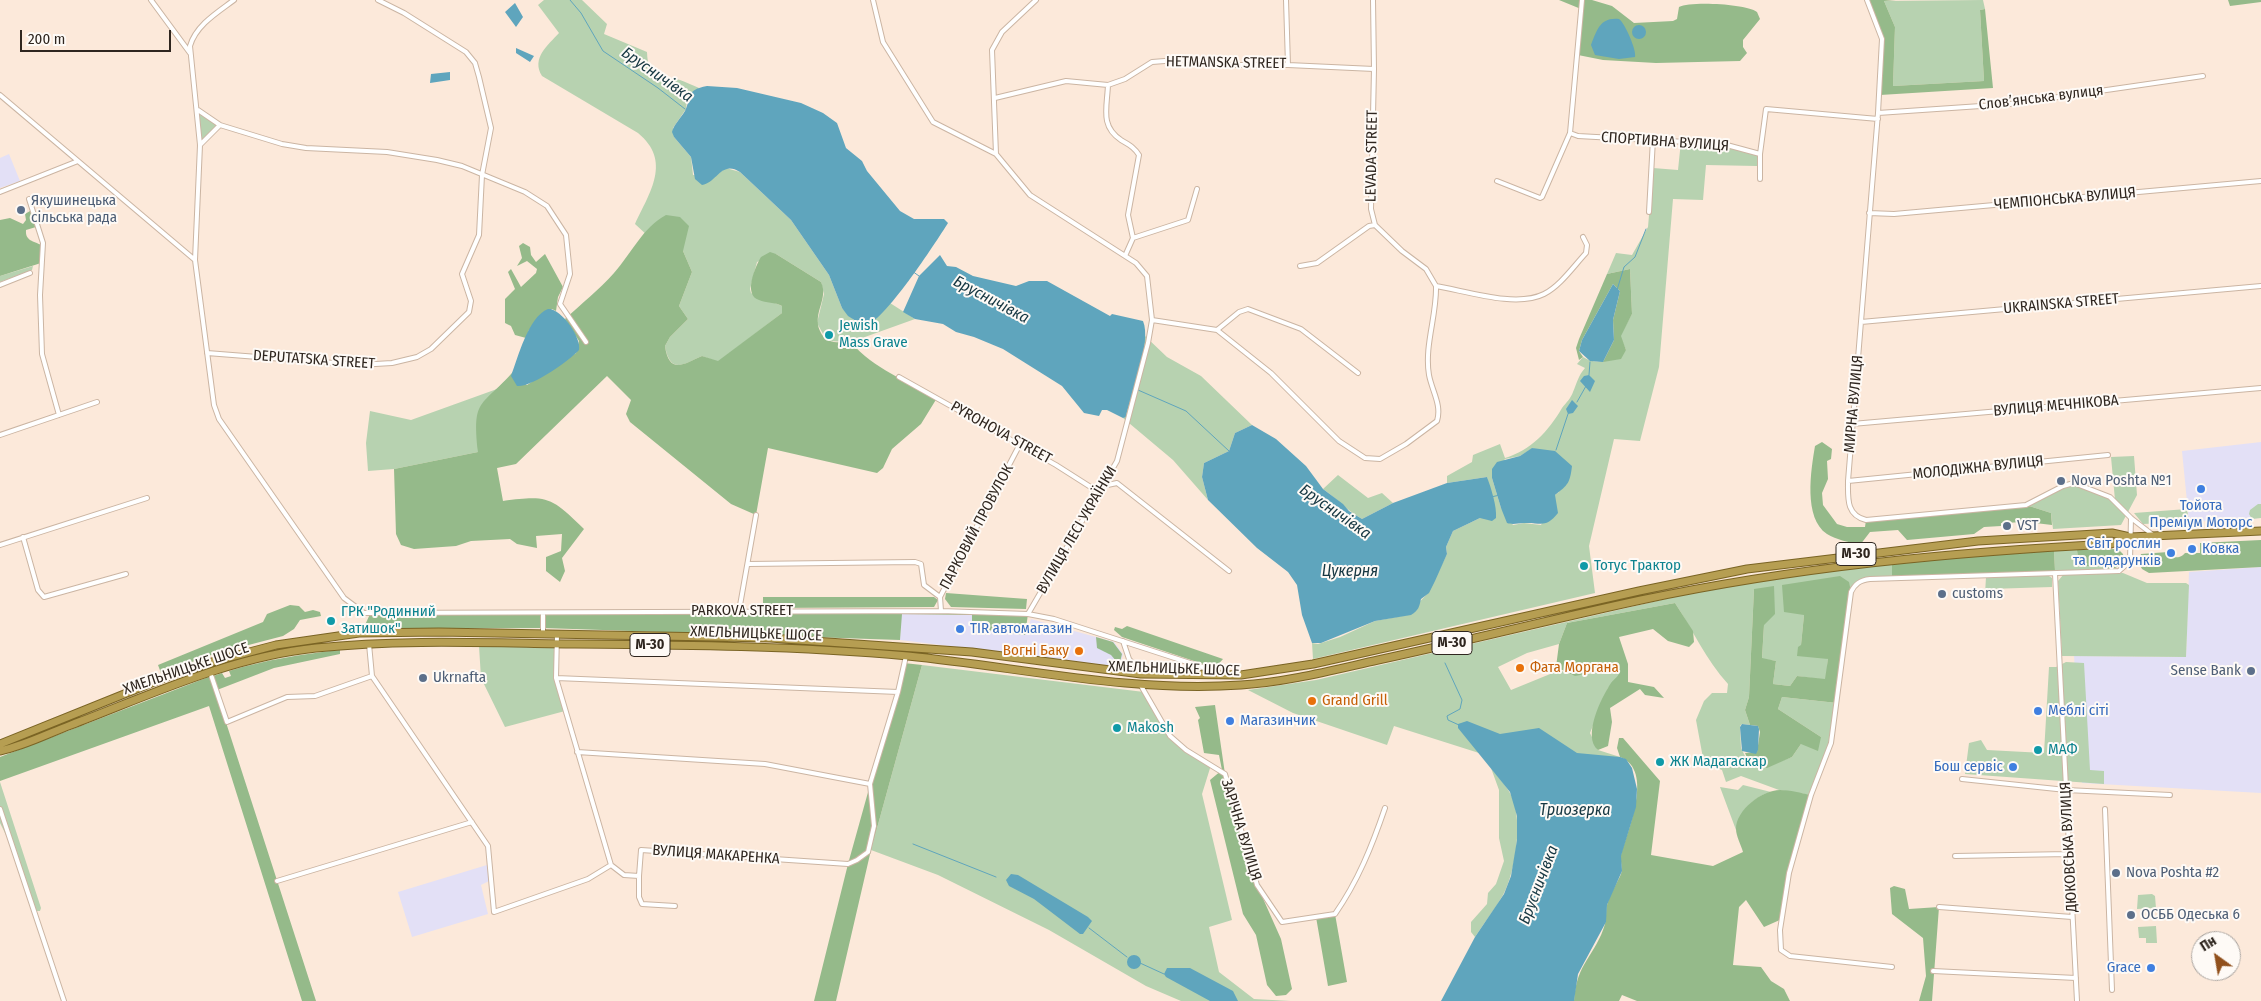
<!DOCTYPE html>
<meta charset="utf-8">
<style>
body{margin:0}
#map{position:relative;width:2261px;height:1001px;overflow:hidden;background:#fce9da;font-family:"Fira Sans Condensed",sans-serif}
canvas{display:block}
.north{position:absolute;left:2191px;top:931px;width:50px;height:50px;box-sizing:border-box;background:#fefaf6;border:1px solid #aba5a0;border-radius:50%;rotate:328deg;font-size:14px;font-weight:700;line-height:20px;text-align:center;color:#2f261f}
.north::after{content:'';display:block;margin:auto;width:18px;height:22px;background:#91501c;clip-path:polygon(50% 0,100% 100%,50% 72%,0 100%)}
.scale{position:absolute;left:20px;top:30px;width:151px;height:22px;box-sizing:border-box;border:2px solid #2f261f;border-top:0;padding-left:6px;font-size:15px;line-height:18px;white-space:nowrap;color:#2f261f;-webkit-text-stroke:4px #fefaf6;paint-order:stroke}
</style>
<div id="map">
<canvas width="2261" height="1001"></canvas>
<div class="north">Пн</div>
<div class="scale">200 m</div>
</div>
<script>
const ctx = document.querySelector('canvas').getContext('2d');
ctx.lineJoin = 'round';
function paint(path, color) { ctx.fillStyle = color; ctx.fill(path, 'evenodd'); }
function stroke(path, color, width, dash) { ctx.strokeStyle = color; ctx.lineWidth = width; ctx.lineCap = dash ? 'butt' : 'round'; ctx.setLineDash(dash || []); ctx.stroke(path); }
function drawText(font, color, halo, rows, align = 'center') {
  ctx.font = font + ' "Fira Sans Condensed",sans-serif'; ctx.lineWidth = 4; ctx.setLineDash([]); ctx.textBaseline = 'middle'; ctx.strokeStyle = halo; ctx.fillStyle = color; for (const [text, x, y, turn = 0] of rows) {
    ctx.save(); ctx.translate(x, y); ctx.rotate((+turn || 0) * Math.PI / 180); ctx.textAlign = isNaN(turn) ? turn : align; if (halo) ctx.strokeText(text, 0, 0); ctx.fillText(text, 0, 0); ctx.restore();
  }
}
paint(new Path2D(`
 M9 154 20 181 0 188V158Z
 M2261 442V518L2189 522 2182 451Z
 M2261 567V793L2082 783 2074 656 2186 657 2189 572Z
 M901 614 972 615V628L1025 635 1031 619 1114 642 1123 654 1121 662 1114 666 900 640Z
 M487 865 489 881 481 885 488 914 412 937 398 892Z`), '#e3e0f6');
paint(new Path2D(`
 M544 0H582L607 24 604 34 647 52C648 80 659 74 680 80 686 82 692 85 699 88L687 99 686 109 673 128 674 137 691 157 693 175 713 177 726 168 740 172 791 220 829 275 842 308 858 324 869 325 890 303 915 319 851 342 827 341 817 323 824 294 821 282 776 254 757 262 750 289 751 293 782 306V313L718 362 702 356C684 364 670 375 665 346L670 337 688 319 679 306 692 272 683 251 648 236 635 224C650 192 672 161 638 133L542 76C531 58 548 45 559 33L538 5Z
 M1983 0 1985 9 1980 10 1984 81 1893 86 1895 27 1884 1Z
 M198 110 220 125 200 145Z
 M1681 141 1723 144 1760 154 1757 166 1706 165 1703 200 1673 199 1659 367 1640 441 1614 439 1589 546 1595 593 1313 659 1312 643 1318 644 1340 637 1375 621 1407 615 1427 594 1447 554 1446 547 1453 531 1480 518 1491 497 1487 477 1447 483V476L1472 462 1473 455 1500 444 1505 458C1531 450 1548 432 1562 408 1566 403 1571 398 1573 392 1577 383 1578 376 1585 368L1577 364 1583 357C1599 367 1610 358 1626 350L1620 336 1632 314 1630 269 1607 274 1616 253 1632 255 1648 227 1653 168 1678 170ZM1533 448 1559 492 1555 495 1541 525 1524 523 1513 525 1501 508 1492 478 1505 459 1520 456Z
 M33 266 32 270 0 282V276Z
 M1145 336 1167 357 1201 376 1252 425 1235 433 1229 451 1204 463 1202 477 1208 500 1173 460 1123 418 1126 416Z
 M514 371 513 376 478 452 394 469 368 471 366 443 370 411 411 420 497 389Z
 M2134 456 2137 495 2121 525 2053 529 2051 513 2026 505 2063 486 2074 483 2115 500 2111 457Z
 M1338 475 1368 498 1382 493 1393 503 1362 519C1348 511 1337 499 1323 489Z
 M2258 504H2261V518L2252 519 2249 514 2250 510Z
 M2187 509 2189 522 2143 524 2134 513Z
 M2077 550 2079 566H2109L2111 570 2055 571 2054 551Z
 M1892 562V576H1873L1859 582 1851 592 1804 615 1801 645 1828 659 1826 680 1797 676 1790 686 1773 684 1776 661 1762 659 1764 625 1754 589 1749 697 1745 710 1750 725 1742 724 1740 726 1741 748 1747 760 1773 764 1792 757 1801 744 1821 737 1778 709 1782 697 1837 703 1831 743 1811 795 1779 790 1741 776 1726 782 1722 770 1708 765 1703 758 1696 720 1704 701 1712 693H1727L1728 684C1706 660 1693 630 1675 603L1567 623 1559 644 1527 653 1498 667 1511 690 1560 670C1581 682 1598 668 1619 669L1620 674 1608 688 1590 733 1598 750 1620 757 1628 763 1471 740 1479 753 1394 726 1387 745 1293 713 1248 690 1316 680 1674 597 1748 583Z
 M2123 573 2147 583H2186L2189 585 2186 657 2062 656 2058 581 2063 575Z
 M2046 574 2052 578V587L1989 589 1988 595 1985 594 1986 577Z
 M479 646H557L556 678 565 711 505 727 481 678Z
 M2066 662 2084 663 2090 770 2104 771V784L1965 774 1969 743 1981 740 1987 750 2044 753 2049 667H2056Z
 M922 665 1144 692 1176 742 1211 765 1202 794 1232 920 1209 927 1219 972 1254 999 1291 1001H1181L1146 986 1049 930 938 875 871 850Z
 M1491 768C1497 776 1505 784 1510 793 1524 817 1516 871 1503 895 1495 909 1484 923 1475 937L1471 932V922L1487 904 1488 893 1496 884 1504 861 1499 838V790Z
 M0 782 41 908 40 911H34L13 849 0 823Z
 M1743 785 1771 792C1753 797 1740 812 1736 830L1720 787 1738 790Z
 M2152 894 2155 896 2156 908 2137 909 2138 895Z
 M2156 926 2157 943H2146V938H2139L2138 927Z`), '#b7d2b0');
paint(new Path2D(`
 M1559 0H1592L1612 6 1634 23 1673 21 1677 19 1679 7C1691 1 1746 4 1757 12L1760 19 1743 40V47L1747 53 1740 61 1656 63 1603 60 1578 55 1581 9Z
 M1867 0H1896L1884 1 1895 27 1893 86 1984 81 1980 10 1985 9 1993 88 1880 95 1882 34Z
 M2228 0H2261V2L2230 6Z
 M30 211 36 227 26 230C25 241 34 241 41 245V263L0 276V220L10 218 23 224 26 220 25 214Z
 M666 215 680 217 689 226 683 251 692 272 679 306 688 319 670 337 665 346C669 375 684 364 702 356L718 361 782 313V306C775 302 766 303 759 300 743 295 755 267 761 257L770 252 776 254 821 282C829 299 812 313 820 331 826 345 838 342 851 342 873 369 908 381 937 398L921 424 892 449 883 468 877 473 768 448 756 515 731 504 630 422 626 414 631 400 607 376 516 464 497 468 503 501C548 495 551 497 584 529L562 558 565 571 560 582 546 571V557L561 551 562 534 536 536 537 548 517 544 510 539 471 541 456 546 414 549 401 545 396 534 394 469 478 452C472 397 481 408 514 371L512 376 527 385 576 353 579 341 565 319C581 304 599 290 614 273 631 254 643 227 666 215Z
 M523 243 530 247 531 255 536 262 545 254 563 287 558 297 556 311 552 309 529 330 526 338 515 335 511 326 505 323V299L515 289 508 272 511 269 521 287 536 273 537 269 527 261 517 266 522 258 519 246Z
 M1630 269 1632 314 1621 336 1626 350 1621 359 1603 362 1614 340 1613 320 1620 291 1613 284 1582 340 1579 351 1583 357 1579 360 1576 348 1579 339 1607 274Z
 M1822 442 1832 449 1831 459 1827 461 1828 479 1822 493 1823 505 1837 524 1847 527H1865L1866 520 2026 505 2051 513 2052 525 2027 522 2001 523V526L1984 527 1974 534 1907 540 1898 530 1870 532 1860 545C1850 542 1836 540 1827 534 1803 518 1811 470 1815 446Z
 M2261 540V567L2149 573 2142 569 2139 563 2141 554 2168 552V557C2175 557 2180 559 2185 553H2200V543Z
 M2118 549 2123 554 2124 561 2119 566 2111 570 2109 566H2079L2077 550Z
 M2054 551 2055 571 1892 576V562Z
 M1840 576 1849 582 1851 592 1837 703 1782 697 1778 709 1821 737 1818 751 1801 744 1792 757 1767 768 1750 764 1745 753 1757 752 1760 732 1758 726 1750 725 1745 710 1749 697 1754 589 1774 586 1775 614 1764 625 1762 658 1776 661 1773 684 1790 686 1797 676 1825 679 1828 659 1797 656 1798 647 1801 645 1804 615 1784 612 1782 585Z
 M946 593 1027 599 1026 609 951 607 945 599Z
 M763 597H934L938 600 934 607 767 608 763 603Z
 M1675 603 1693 631 1694 642 1689 647 1668 641 1653 629 1619 637 1628 664V682L1654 687 1664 698 1645 695 1640 689 1610 708 1612 722 1608 746 1598 750C1582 737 1601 698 1611 683 1614 679 1619 676 1620 671L1617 668 1575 676 1556 667 1559 644 1567 623Z
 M290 605 299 606 305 612 313 610 320 612 321 616 300 620 294 629 283 636 214 654 161 673 158 665 263 622 267 614Z
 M941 611 1028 614 1025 635 972 628V615L902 614 900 640 543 628 366 629 365 625 370 614Z
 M1127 626 1223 659 1215 668 1122 637 1114 630 1115 627 1122 629Z
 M1096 637 1113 642 1122 654 1120 662H1117L1111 655 1097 648Z
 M340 650V654L274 668 217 690 213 676 222 673 225 678 231 676 229 671C265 660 302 654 340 650Z
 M904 663 922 665 871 850 836 1001H814L848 864Z
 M211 676 316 1001H302L209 706 0 781V757Z
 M1215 705 1225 774 1257 885 1281 939 1292 989 1286 995 1276 996 1267 985 1256 935 1243 914 1210 780 1222 770 1219 755 1204 753 1198 720 1200 718 1195 707Z
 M1619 738H1623L1660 781 1651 855 1713 866 1743 852C1741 845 1736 836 1736 829 1736 810 1762 790 1780 790 1790 790 1801 793 1811 795L1789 873 1782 919 1764 927 1746 900 1739 907 1733 965 1761 967 1771 981 1784 989 1790 1001H1637L1622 995 1619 1001H1574C1576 963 1596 955 1605 924 1607 917 1605 909 1608 902 1611 892 1617 883 1621 874 1623 868 1620 862 1621 855 1627 832 1655 770 1620 757L1617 748Z
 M1894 886 1905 889 1909 909 1939 907 1932 1001H1919L1926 976 1923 938 1892 914 1890 888Z
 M1335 914 1347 982 1328 986 1316 917Z`), '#95ba8a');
paint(new Path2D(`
 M515 3 523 17 516 27 505 12Z
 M1619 19C1625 23 1637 51 1635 57L1619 59 1595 55 1591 45C1597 30 1600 17 1619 19Z
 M1632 32a7 7 0 1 1 14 0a7 7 0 1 1-14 0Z
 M516 48 534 56 530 62 516 53Z
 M450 72V80L430 83 431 74Z
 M707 86 737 88 801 103 823 113 837 123 846 148 862 161 867 171 900 211 914 219H944L948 223C936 242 883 324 864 326L848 316 842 308 829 275 791 220 740 172C721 160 717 183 702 185L695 179 691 157 674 137 672 132C674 124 681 118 685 111 692 97 685 90 707 86Z
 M940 255 947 266 956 267 973 276 1016 286 1029 281H1047L1110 316 1112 314 1143 321C1152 342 1131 394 1126 417L1123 418 1107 410H1102L1099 416 1084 413 1062 386 1003 349 974 337 956 332 943 324 915 319 903 312 919 276Z
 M1613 284 1620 291 1613 320 1614 340 1603 362 1590 361 1579 351 1582 340Z
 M548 309C561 308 582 338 579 350 570 360 531 388 517 386L511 376C518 358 528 317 548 309Z
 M1589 375 1595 381 1590 392 1580 381 1584 376Z
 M1572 400 1578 406 1573 413 1568 414 1566 409Z
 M1252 425 1276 439 1306 466 1323 489 1343 504 1349 511 1362 519 1393 503 1447 483 1487 477C1491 488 1497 506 1496 518L1492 521 1480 518 1453 531 1446 547 1447 554 1435 581 1429 593 1421 599C1419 607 1419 610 1411 615L1375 621 1321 643H1312L1302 615 1297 585 1288 572 1257 548 1208 500 1202 477 1204 463 1229 451 1235 433Z
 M1532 448 1555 451 1572 466C1570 483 1568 485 1555 495L1558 513C1545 529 1541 522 1524 523 1517 523 1514 525 1507 523L1501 508 1492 478V469L1497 462 1520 456Z
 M1467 721 1500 734 1539 728 1577 753 1620 757 1626 759 1632 768 1637 789 1636 807 1621 856 1622 871 1607 905 1606 922 1578 974 1574 1001H1441L1475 937 1504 894 1511 876 1517 840V816L1510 792 1458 728V724Z
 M1742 724 1758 726 1759 729 1758 750 1756 754 1742 751 1740 727Z
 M1011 874 1018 875 1088 917 1092 921 1083 934H1080L1034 899 1009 886 1006 880Z
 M1127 962a7 7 0 1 1 14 0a7 7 0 1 1-14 0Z
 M1167 968H1190L1233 991 1238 1001H1210L1166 977 1164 974Z`), '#5fa5bd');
stroke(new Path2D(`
 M570 0 581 13 603 51 658 88 685 109
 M912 271 919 276
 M1617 290 1624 267 1635 257 1646 229
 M1589 375 1590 362
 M1138 390 1186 411 1229 451
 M1577 402 1586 386
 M1556 450 1568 414
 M1491 497 1500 495
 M1445 663 1462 700 1460 709 1447 716 1448 720 1459 725
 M913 844 996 877
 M1089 928 1127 957
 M1140 963 1164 974`), '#5fa5bd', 1);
const minor = new Path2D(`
 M151 0 190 53
 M873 0 883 42 933 122 996 154
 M1286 0 1288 65
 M1373 0 1374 69 1371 209 1375 225 1402 251 1426 269 1436 286
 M1867 0 1882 39 1878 113 1848 481C1848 498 1846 515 1866 520L2026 505 2063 486 2074 483 2110 497 2131 518 2153 535
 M1108 85C1107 108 1100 126 1121 140 1129 145 1134 147 1139 155L1128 215 1133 238 1125 256
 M0 95 195 260 214 405 219 419 344 598 364 613 941 611 1028 614 1054 619 1221 673
 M995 98 1066 81 1108 85 1125 79 1152 62 1190 59 1217 65H1288L1374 69
 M198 110 220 125 282 144 306 148 387 152 437 160 462 166 525 192 547 206 566 235 570 274 560 304 586 342
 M1878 113 2010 104 2203 76
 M1570 133 1578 136 1723 144 1760 154
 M200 145 220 125
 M1760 179V154L1766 109 1878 119
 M1497 181 1540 198 1542 197 1570 133 1582 0
 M0 192 78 161
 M29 199 43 243 40 295 42 354 59 415
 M1649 212 1653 139
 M1869 213 1894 214 2261 181
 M1133 238 1188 220 1197 189
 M195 260 200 145 190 46C196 25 218 12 234 0
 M1300 266 1317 263 1369 226 1375 225
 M0 285 30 273
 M1436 286C1466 291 1516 308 1544 294 1560 286 1573 267 1586 253L1587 245 1583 237
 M1152 320 1217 330 1271 373 1339 441 1365 458 1380 459 1406 444 1437 421C1442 405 1432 391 1429 375 1424 346 1437 315 1436 286
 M1861 322 2261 286
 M1217 330 1239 312 1248 309 1301 329 1358 373
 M207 353 359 365 392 363 417 357 431 349 469 312 471 301 462 274 479 235 482 175 491 128 479 77 475 63 466 52 404 13 378 0
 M899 377 1056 465 1100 493
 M1852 424 2261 388
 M0 435 97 402
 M1848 481 2108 455
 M1103 486 1117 483 1229 571
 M23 537 38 590 44 597 126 574
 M0 545 147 498
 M748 564 915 562 921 564 924 585 940 597
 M2055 574 2077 1001
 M739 611 756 515
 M941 611 940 597 1020 444
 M1028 614 1117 461 1148 343 1152 320 1147 276 1136 263 1030 195 996 154 992 50 1002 32 1036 0
 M543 634V613
 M557 634 556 678 611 865
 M1123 641 1129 659 1141 673
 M369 644 372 676 488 846 494 912 588 879 611 865
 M210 672 227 722 287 697 315 696 372 676
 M556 678 898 692
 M1140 684 1170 736 1186 750 1225 774 1257 885 1282 922 1335 914C1358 881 1372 846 1385 808
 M577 752 765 764 870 784
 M1962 779 2066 790 2170 795
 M0 809 64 1001
 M2105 809 2112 990
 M1955 856 2069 854
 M611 865 624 875 639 876 641 850 848 864 857 860 868 852 874 826 870 784 898 692 906 656
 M639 876V897L642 904 675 906
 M277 881 472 822
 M1939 907 2072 917
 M1892 967 1790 956 1781 950 1780 930 1789 873 1811 795 1831 743 1851 592C1855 584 1860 580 1870 579L2119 571 2130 561 2131 518
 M1933 971 2076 978`);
const trunk = new Path2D(`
 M0 744 164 678 215 661 276 645 359 633 439 632 770 638 972 652 1141 674 1241 675 1313 664 1639 591 1747 569 1978 541 2112 533 2130 537 2261 531
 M0 751C24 746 47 734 71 725 150 695 230 657 316 648 402 639 489 643 575 644 686 645 797 646 908 656 1019 667 1130 693 1241 685 1287 682 1333 670 1378 660 1466 641 1553 619 1641 600 1796 567 1953 552 2111 544L2130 537`);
stroke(minor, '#cbb5a3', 6);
stroke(trunk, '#7a6424', 9);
stroke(minor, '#fff', 4);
stroke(trunk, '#b69e52', 7);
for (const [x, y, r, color] of [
 [21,210,5,"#5c6f8a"],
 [829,335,5,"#0f9aa8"],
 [2061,481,5,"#5c6f8a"],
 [2201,489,5,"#3f7fe0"],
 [2007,526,5,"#5c6f8a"],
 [2192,549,5,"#3f7fe0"],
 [2171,553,5,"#3f7fe0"],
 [1584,566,5,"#0f9aa8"],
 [1942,594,5,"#5c6f8a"],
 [331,621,5,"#0f9aa8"],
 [960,629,5,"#3f7fe0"],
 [1079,651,5,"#e8710a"],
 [1520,668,5,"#e8710a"],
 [2251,671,5,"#5c6f8a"],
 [423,678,5,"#5c6f8a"],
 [1312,701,5,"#e8710a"],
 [2038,711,5,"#3f7fe0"],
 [1230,721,5,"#3f7fe0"],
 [1117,728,5,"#0f9aa8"],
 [2038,750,5,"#0f9aa8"],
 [1660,762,5,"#0f9aa8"],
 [2013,767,5,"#3f7fe0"],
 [2116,873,5,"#5c6f8a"],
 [2131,915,5,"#5c6f8a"],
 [2151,968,5,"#3f7fe0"]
]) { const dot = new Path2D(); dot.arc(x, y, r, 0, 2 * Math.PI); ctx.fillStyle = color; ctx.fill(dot); stroke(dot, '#fefaf6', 2); }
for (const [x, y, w] of [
 [1856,554,40],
 [1452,643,40],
 [650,645,40]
]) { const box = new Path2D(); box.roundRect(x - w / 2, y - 11.5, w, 23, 4); ctx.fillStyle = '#fefaf6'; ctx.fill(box); stroke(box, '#2f261f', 1); }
drawText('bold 14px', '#2f261f', null, [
 ["М-30",1856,554],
 ["М-30",1452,643],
 ["М-30",650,645]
]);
drawText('15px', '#2f261f', '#fefaf6', [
 ["HETMANSKA STREET",1226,63,1],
 ["Словʼянська вулиця",2041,98,-7],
 ["СПОРТИВНА ВУЛИЦЯ",1665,142,4],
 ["LEVADA STREET",1372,156,-89],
 ["ЧЕМПІОНСЬКА ВУЛИЦЯ",2065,199,-5],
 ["UKRAINSKA STREET",2061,304,-5],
 ["DEPUTATSKA STREET",314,360,4],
 ["МИРНА ВУЛИЦЯ",1854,404,-85],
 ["ВУЛИЦЯ МЕЧНІКОВА",2056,406,-5],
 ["PYROHOVA STREET",1001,433,29],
 ["МОЛОДІЖНА ВУЛИЦЯ",1978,468,-6],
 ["ПАРКОВИЙ ПРОВУЛОК",977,527,-62],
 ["ВУЛИЦЯ ЛЕСІ УКРАЇНКИ",1077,530,-60],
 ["PARKOVA STREET",742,611],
 ["ХМЕЛЬНИЦЬКЕ ШОСЕ",756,634,2],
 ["ХМЕЛЬНИЦЬКЕ ШОСЕ",186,669,-19],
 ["ХМЕЛЬНИЦЬКЕ ШОСЕ",1174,669,2],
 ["ЗАРІЧНА ВУЛИЦЯ",1241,830,73],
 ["ДЮКОВСЬКА ВУЛИЦЯ",2069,847,-93],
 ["ВУЛИЦЯ МАКАРЕНКА",716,855,4]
]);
drawText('15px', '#4e5e75', '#fefaf6', [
 ["Якушинецька",31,201],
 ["сільська рада",31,218],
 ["Nova Poshta №1",2071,481],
 ["VST",2017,526],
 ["customs",1952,594],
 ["Sense Bank",2241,671,"right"],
 ["Ukrnafta",433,678],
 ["Nova Poshta #2",2126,873],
 ["ОСББ Одеська 6",2141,915]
], 'left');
drawText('15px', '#0d838f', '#fefaf6', [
 ["Jewish",839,326],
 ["Mass Grave",839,343],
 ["Тотус Трактор",1594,566],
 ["ГРК \"Родинний",341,612],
 ["Затишок\"",341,629],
 ["Makosh",1127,728],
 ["МАФ",2048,750],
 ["ЖК Мадагаскар",1670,762]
], 'left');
drawText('15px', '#366cbe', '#fefaf6', [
 ["Тойота",2201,506,"center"],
 ["Преміум Моторс",2201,523,"center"],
 ["Світ рослин",2161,544,"right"],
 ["та подарунків",2161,561,"right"],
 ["Ковка",2202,549],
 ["TIR автомагазин",970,629],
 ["Меблі сіті",2048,711],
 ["Магазинчик",1240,721],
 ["Бош сервіс",2003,767,"right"],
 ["Grace",2141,968,"right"]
], 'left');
drawText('15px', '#c56008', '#fefaf6', [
 ["Вогні Баку",1069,651,"right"],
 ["Фата Моргана",1530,668],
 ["Grand Grill",1322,701]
], 'left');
drawText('italic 16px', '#163742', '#fefaf6', [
 ["Брусничівка",657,75,35],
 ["Брусничівка",991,300,28],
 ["Брусничівка",1335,512,35],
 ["Цукерня",1350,572],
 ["Триозерка",1575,811],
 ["Брусничівка",1539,885,-69]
]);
</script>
